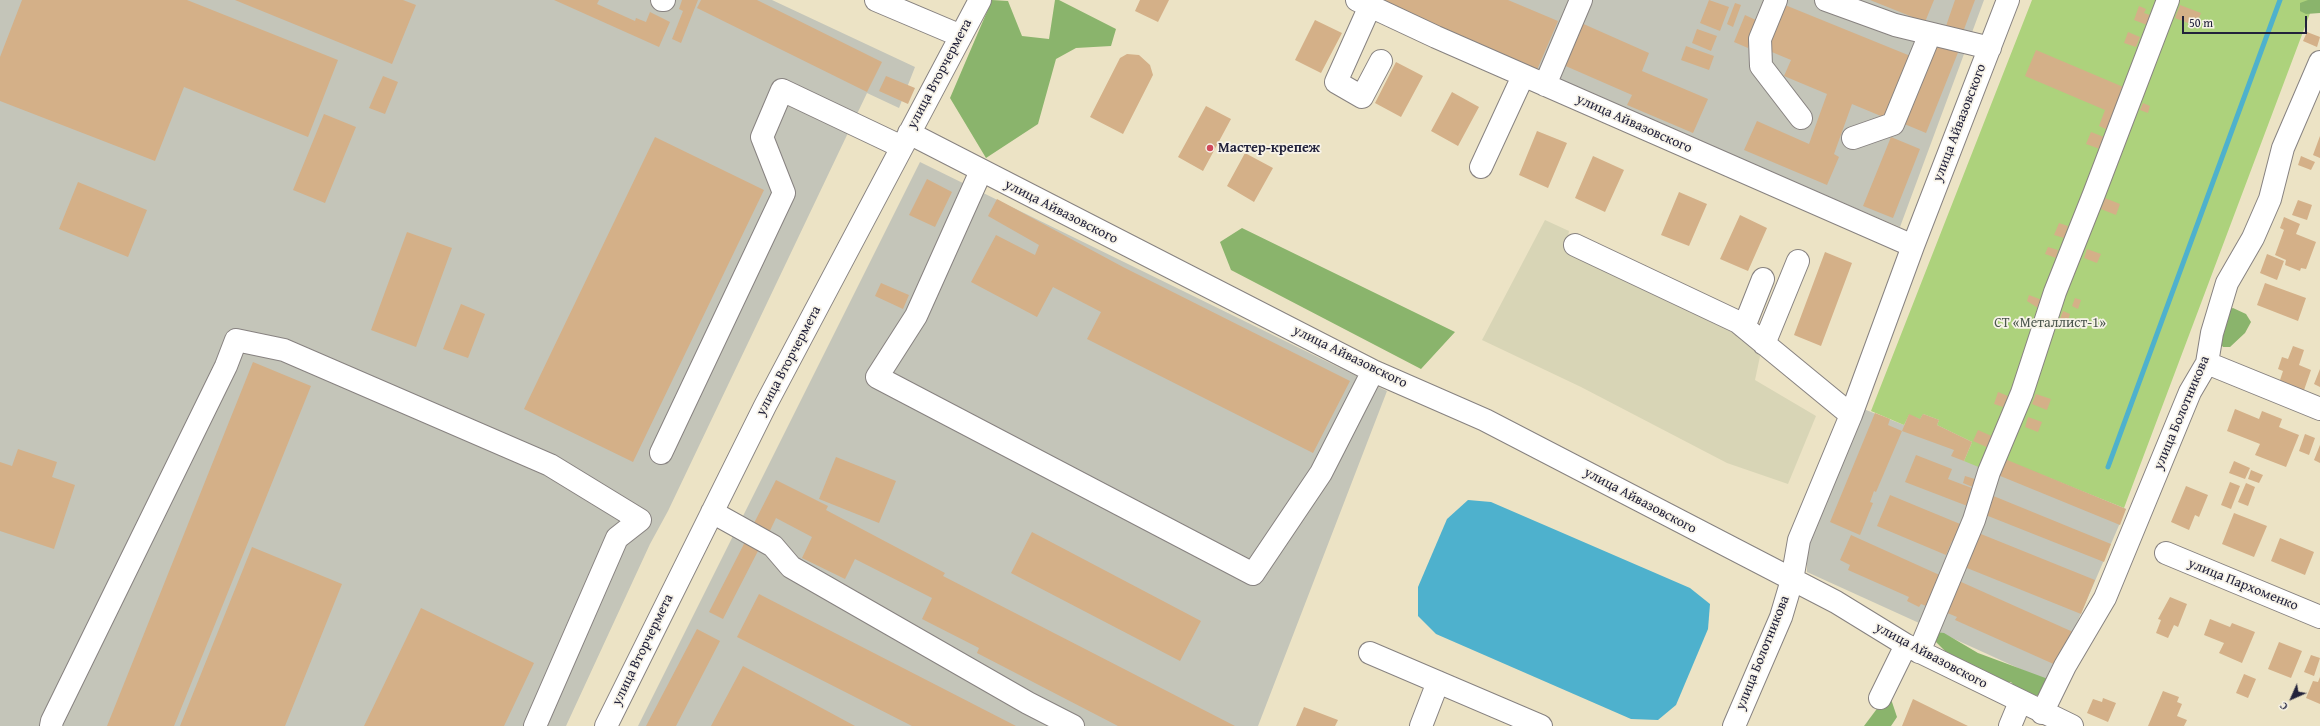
<!DOCTYPE html>
<meta charset="utf-8">
<style>
body{margin:0}
#map{position:relative;width:2320px;height:726px;overflow:hidden;background:#ece3c5;font-family:"Gentium Book Plus",serif}
canvas{display:block}
.north{position:absolute;left:2272px;top:678px;width:40px;height:40px;-webkit-text-stroke:3px #f7f3e8;paint-order:stroke;rotate:225deg;font-size:11px;font-weight:700;line-height:16px;text-align:center;color:#22223b}
.north::after{content:'';display:block;margin:auto;width:14px;height:18px;background:#22223b;clip-path:polygon(50% 0,100% 100%,50% 72%,0 100%)}
.scale{position:absolute;left:2182px;top:16px;width:125px;height:18px;box-sizing:border-box;border:2px solid #22223b;border-top:0;padding-left:5px;font-size:12px;line-height:14px;white-space:nowrap;color:#22223b;-webkit-text-stroke:3px #f7f3e8;paint-order:stroke}
</style>
<div id="map">
<canvas width="2320" height="726"></canvas>
<div class="north">С</div>
<div class="scale">50 m</div>
</div>
<script>
const ctx = document.querySelector('canvas').getContext('2d');
ctx.lineJoin = 'round';
function paint(path, color) { ctx.fillStyle = color; ctx.fill(path, 'evenodd'); }
function stroke(path, color, width, dash) { ctx.strokeStyle = color; ctx.lineWidth = width; ctx.lineCap = dash ? 'butt' : 'round'; ctx.setLineDash(dash || []); ctx.stroke(path); }
function drawText(font, color, halo, rows, align = 'center') {
  ctx.font = font + ' "Gentium Book Plus",serif'; ctx.lineWidth = 3.5; ctx.setLineDash([]); ctx.textBaseline = 'middle'; ctx.strokeStyle = halo; ctx.fillStyle = color; for (const [text, x, y, turn = 0] of rows) {
    ctx.save(); ctx.translate(x, y); ctx.rotate((+turn || 0) * Math.PI / 180); ctx.textAlign = isNaN(turn) ? turn : align; if (halo) ctx.strokeText(text, 0, 0); ctx.fillText(text, 0, 0); ctx.restore();
  }
}
paint(new Path2D(`
 M1545 220 1569 231 1565 250 1762 347 1755 380 1816 416 1788 484 1727 463 1581 387 1482 340Z`), '#d8d5b6');
paint(new Path2D(`
 M0 0H772L915 67 899 108 867 93 668 511 650 544 566 726H0Z
 M1366 0H1984L1900 227Z
 M920 162 1387 391 1258 726H638Z
 M1861 408 1904 425 1909 414H1923L1939 420 1937 425 1972 442 1964 461 2000 457 2126 509 2051 683 1807 572V547Z`), '#c4c5b9');
paint(new Path2D(`
 M2032 0H2315L2124 508 2000 458 1993 473 1964 461 1972 442 1937 425 1939 420 1923 414 1920 419 1909 415 1904 425 1871 411Z`), '#add27c');
paint(new Path2D(`
 M992 0 1008 1 1022 36 1049 39 1055 0H1059L1116 29 1111 46 1076 48 1056 59 1038 124 986 158 950 98Z
 M2308 0H2320V13L2306 14 2300 11V3Z
 M1242 228 1455 332 1421 369 1231 270 1220 242Z
 M2233 308 2246 314 2251 322 2245 333 2230 347H2223L2217 339 2224 311Z
 M1936 632 1944 633 1978 653 2048 679 2043 693 2033 697 2019 692 2011 682 2001 683 1949 655 1933 639Z
 M1885 698 1891 699 1897 717 1891 726H1864Z`), '#8ab46c');
paint(new Path2D(`
 M1468 500 1491 502 1690 588 1710 604 1708 629 1676 705 1658 720 1631 719 1436 634 1418 616V587L1447 519Z`), '#4eb1cd');
stroke(new Path2D(`
 M2108 467 2280 0`), '#4eb1cd', 5);
paint(new Path2D(`
 M22 0H187L338 60 308 137 184 87 155 161 0 101V57Z
 M235 0H403L416 5 392 64Z
 M554 0H599L597 4 635 21 636 18 646 22 650 12 670 22 659 47Z
 M682 0H698L681 43 672 39 683 11 679 9Z
 M701 0H757L882 62 867 92 697 8Z
 M1140 0H1169L1158 22 1135 11Z
 M1372 0H1508L1558 21 1537 70Z
 M1709 0 1729 7 1720 31 1700 23Z
 M1870 0H1934L1925 22Z
 M1955 0H1975L1963 32 1946 26Z
 M1735 3 1741 5 1733 27 1727 24Z
 M1785 5 1913 57 1888 119 1852 104 1834 154 1839 157 1827 185 1744 150 1757 121 1809 144 1827 94 1784 76 1791 60 1767 50Z
 M2180 5 2201 13 2196 26 2175 18Z
 M2139 6 2146 9 2144 13 2150 15 2147 25 2134 20Z
 M1745 15 1758 21 1748 48 1734 42Z
 M1315 20 1342 33 1321 73 1295 60Z
 M1579 22 1649 53 1642 71 1708 99 1693 133 1627 105 1632 95 1561 64Z
 M1697 29 1717 36 1711 51 1692 43Z
 M2128 32 2140 37 2136 47 2124 43Z
 M2307 32 2320 37 2317 47 2303 41Z
 M1935 40 1959 50 1926 133 1902 123Z
 M1686 46 1714 56 1709 70 1681 60Z
 M2036 50 2128 89 2110 131 2099 126 2105 110 2025 76Z
 M1127 54 1139 55 1150 65 1153 75 1123 134 1090 117 1120 58Z
 M1396 62 1423 76 1401 117 1375 103Z
 M383 76 398 82 385 114 369 108Z
 M886 76 915 88 908 104 879 91Z
 M1452 92 1479 107 1458 146 1431 131Z
 M2143 103 2150 106 2148 113 2140 110Z
 M1206 106 1231 119 1203 171 1178 157Z
 M324 114 356 127 325 203 293 190Z
 M1537 131 1567 143 1548 188 1519 175Z
 M2091 132 2104 137 2100 149 2086 144Z
 M2320 136V158L2313 155Z
 M655 137 764 190 633 462 524 409Z
 M1891 137 1920 149 1893 218 1863 206Z
 M1245 153 1273 168 1254 202 1227 186Z
 M1593 156 1624 170 1605 212 1575 198Z
 M2301 156 2315 162 2311 170 2298 165Z
 M927 179 952 192 935 227 909 215Z
 M78 182 147 210 128 257 59 229Z
 M1679 192 1707 204 1689 246 1661 235Z
 M2105 198 2120 204 2116 215 2101 209Z
 M997 199 1123 267 1350 381 1313 453 1087 339 1101 312 1053 287 1037 317 971 282 996 235 1035 255 1039 245 988 216Z
 M2298 200 2312 205 2307 220 2292 215Z
 M1740 215 1767 228 1748 271 1720 259Z
 M2284 217 2300 224 2296 234 2316 242 2306 269 2301 268 2300 271 2285 265 2286 260 2275 255 2284 230 2280 228Z
 M2059 223 2068 226 2064 238 2054 235Z
 M407 232 452 248 416 347 371 330Z
 M2048 247 2058 250 2056 258 2045 254Z
 M2087 249 2101 254 2097 263 2084 258Z
 M1825 252 1852 263 1821 346 1794 335Z
 M2267 254 2284 261 2277 280 2260 273Z
 M881 283 909 295 903 309 875 296Z
 M2265 283 2306 298 2298 321 2257 305Z
 M2029 295 2042 300 2038 308 2027 301Z
 M2075 298 2081 300 2078 309 2072 306Z
 M461 304 485 314 468 358 443 349Z
 M2063 311 2070 314 2067 324 2059 321Z
 M2293 346 2304 350 2299 365 2311 370 2303 393 2279 383 2283 371 2278 369 2282 357 2288 359Z
 M253 362 311 386 174 726H107Z
 M2320 369V387L2314 384Z
 M1998 392 2008 396 2003 407 1994 404Z
 M2036 394 2051 399 2047 410 2032 404Z
 M2235 409 2259 419 2262 411 2282 419 2279 427 2299 435 2286 467 2255 455 2260 444 2227 431Z
 M1875 413 1890 419 1888 425 1902 431 1909 414 1920 419 1923 414 1939 420 1937 425 1972 442 1964 461 1951 456 1954 450 1902 431 1876 492 1874 491 1870 502 1873 503 1860 535 1830 522Z
 M2028 417 2042 422 2038 432 2025 427Z
 M1978 430 1996 438 1991 449 1973 441Z
 M2305 434 2315 438 2309 455 2299 451Z
 M2320 445V463L2314 460Z
 M18 449 57 462 52 477 75 485 54 549 0 531V462L12 466Z
 M1916 455 1952 469 1948 479 1977 490 1970 507 1905 482Z
 M836 457 896 481 879 523 819 499Z
 M2000 457 2126 509 2120 525 1993 473Z
 M2234 461 2250 468 2245 479 2229 473Z
 M2251 470 2263 475 2259 483 2248 479Z
 M1965 476 1978 480 1975 488 1963 483Z
 M776 480 828 506 826 510 945 573 943 576 1235 726H1118L977 653 979 648 922 619 932 598 855 559 845 579 802 558 812 537 776 518 767 537 751 529Z
 M2230 482 2240 486 2231 509 2221 505Z
 M2246 483 2255 487 2248 506 2238 502Z
 M2186 486 2208 495 2199 517 2195 515 2189 530 2171 522Z
 M1890 495 1965 526 1958 544 1952 541 1946 555 1877 526Z
 M1991 495 2111 544 2104 562 1983 514Z
 M2234 513 2267 526 2254 557 2222 544Z
 M1032 532 1201 621 1180 661 1011 573Z
 M1976 532 2095 580 2081 614 1962 566Z
 M1851 535 1944 577 1931 608 1921 604 1919 607 1907 601 1909 597 1848 570 1850 565 1840 560Z
 M2280 538 2314 552 2305 575 2271 561Z
 M745 542 759 549 723 619 709 612Z
 M252 547 342 584 285 726H180Z
 M1959 581 2073 632 2058 666 1955 620 1957 617 1945 612Z
 M759 594 1016 726H912L737 637Z
 M2170 597 2187 604 2178 627 2174 625 2168 638 2156 633 2161 620 2158 619Z
 M421 608 534 663 504 726H364Z
 M2210 619 2230 627 2232 623 2255 632 2242 663 2219 653 2224 643 2204 635Z
 M697 629 720 641 676 726H646Z
 M2279 642 2302 651 2291 678 2268 669Z
 M2311 655 2320 658 2314 676 2304 672Z
 M743 666 805 699 855 726H711Z
 M2244 674 2256 679 2248 698 2236 693Z
 M2320 677V704L2306 698 2313 681 2318 682Z
 M2163 691 2179 697 2177 702 2182 704 2177 716 2187 720 2184 726H2148Z
 M2103 698 2116 703 2108 722 2087 713 2093 699 2102 702Z
 M1913 699 1968 726H1902Z
 M1304 707 1338 720 1335 726H1296Z`), '#d4b088');
const minor = new Path2D(`
 M662 0H664
 M876 0 961 36
 M1357 0 1436 37 1913 246
 M1776 0 1760 39 1761 66 1801 118
 M1826 0 1895 25 1990 48
 M1370 6 1336 82 1362 97 1381 61
 M1545 85 1581 0
 M909 133 1373 371 1485 420 1836 602 1906 645 2072 726
 M1853 138 1893 124 1930 34
 M1481 167 1523 76
 M981 171 916 316 877 377 1253 574 1321 473 1373 371
 M1575 245 1738 322 1851 415
 M1744 327 1763 279
 M1764 344 1798 261
 M2207 363 2320 409
 M661 453 784 193 762 137 782 90 902 147
 M712 512 773 546 791 567 1028 703 1073 726
 M2166 553 2320 617
 M1919 652 1974 520 1989 472 2022 393 2055 292 2094 194 2168 0
 M1370 653 1541 726
 M1880 698 1906 645
 M2042 713 2065 666 2105 598 2190 392 2207 363 2212 333 2227 283 2253 238 2270 199 2283 148 2320 62
 M51 726 52 721 226 366 236 340 284 350 550 465 640 520 617 538 535 726
 M606 726 765 406 980 0
 M1421 726 1438 682
 M1734 726 1781 617 1792 580 1799 540 1851 415 1913 246 2008 0
 M2010 726 2020 702`);
stroke(minor, '#878280', 24);
stroke(minor, '#fff', 22);
for (const [x, y, r, color] of [
 [1210,148,4,"#d1495b"]
]) { const dot = new Path2D(); dot.arc(x, y, r, 0, 2 * Math.PI); ctx.fillStyle = color; ctx.fill(dot); stroke(dot, '#f7f3e8', 1.5); }
drawText('14px', '#22223b', '#f7f3e8', [
 ["улица Вторчермета",940,74,-62],
 ["улица Айвазовского",1960,123,-69],
 ["улица Айвазовского",1634,124,24],
 ["улица Айвазовского",1061,212,27],
 ["улица Айвазовского",1350,357,26],
 ["улица Вторчермета",789,361,-62],
 ["улица Болотникова",2182,413,-67],
 ["улица Айвазовского",1640,501,28],
 ["улица Пархоменко",2243,585,22],
 ["улица Вторчермета",643,650,-64],
 ["улица Болотникова",1763,653,-68],
 ["улица Айвазовского",1931,656,28]
]);
drawText('bold 14px', '#22223b', '#f7f3e8', [
 ["Мастер-крепеж",1218,148]
], 'left');
drawText('14px', '#4c574e', '#f7f3e8', [
 ["СТ «Металлист-1»",2050,323]
]);
</script>
